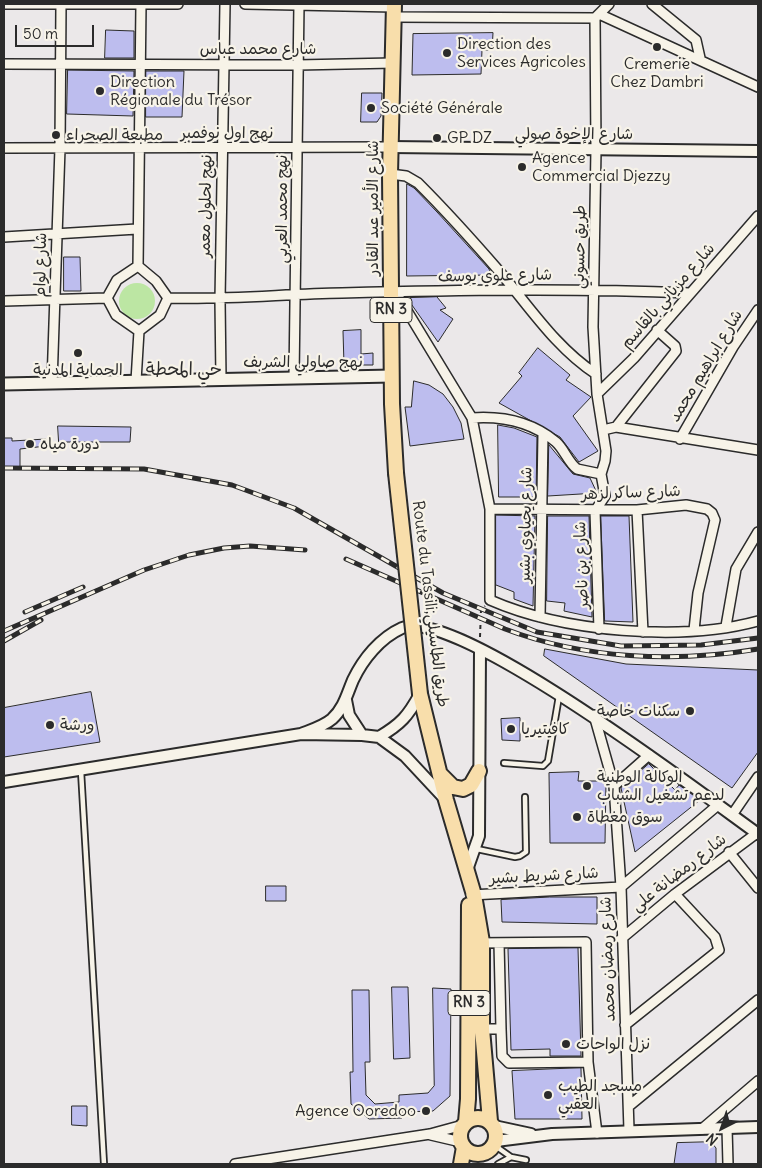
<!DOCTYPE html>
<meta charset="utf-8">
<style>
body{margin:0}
#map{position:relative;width:762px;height:1168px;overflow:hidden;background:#ebe8e9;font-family:Delius,sans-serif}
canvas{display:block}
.frame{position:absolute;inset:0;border:5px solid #2b2b2b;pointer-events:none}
.north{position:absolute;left:697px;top:1103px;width:50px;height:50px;-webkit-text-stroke:4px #f7f3e8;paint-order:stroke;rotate:221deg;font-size:14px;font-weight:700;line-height:20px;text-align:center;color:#2b2b2b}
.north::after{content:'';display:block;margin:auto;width:18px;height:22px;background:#2b2b2b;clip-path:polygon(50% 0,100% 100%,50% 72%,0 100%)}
.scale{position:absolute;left:15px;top:25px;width:79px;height:22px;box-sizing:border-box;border:2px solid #2b2b2b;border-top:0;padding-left:6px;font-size:15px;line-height:18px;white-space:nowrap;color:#2b2b2b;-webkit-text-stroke:4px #f7f3e8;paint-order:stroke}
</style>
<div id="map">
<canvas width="762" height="1168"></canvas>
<div class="frame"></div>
<div class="north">N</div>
<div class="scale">50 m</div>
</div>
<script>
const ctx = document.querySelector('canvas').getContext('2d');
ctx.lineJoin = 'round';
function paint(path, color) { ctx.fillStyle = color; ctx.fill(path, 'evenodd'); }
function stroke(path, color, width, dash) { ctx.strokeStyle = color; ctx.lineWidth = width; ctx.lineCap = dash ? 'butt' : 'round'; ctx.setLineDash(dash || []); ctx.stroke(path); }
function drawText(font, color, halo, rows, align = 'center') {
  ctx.font = font + ' Delius,"Playpen Sans Arabic",sans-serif'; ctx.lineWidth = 4.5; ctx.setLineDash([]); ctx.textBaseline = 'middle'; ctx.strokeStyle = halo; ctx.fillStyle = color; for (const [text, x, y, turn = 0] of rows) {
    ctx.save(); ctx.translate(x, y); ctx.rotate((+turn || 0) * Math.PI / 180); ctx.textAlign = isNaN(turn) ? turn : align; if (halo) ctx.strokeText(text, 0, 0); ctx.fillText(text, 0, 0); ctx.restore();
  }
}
paint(new Path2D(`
 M119 301a18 18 0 1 1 36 0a18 18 0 1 1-36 0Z`), '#bce6a3');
const building = new Path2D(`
 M106 30 134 31V58H105Z
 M493 33 492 50H482L481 74 412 75 413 34Z
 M68 70 134 71 133 116 67 114Z
 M146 71H184L182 117H146Z
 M362 93H382L381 116 377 122H361Z
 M407 184 414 188 437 212 489 269 491 275 407 276Z
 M64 257H80L81 291H64Z
 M437 297 446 308 440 310 453 319 438 342 407 298Z
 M361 330V354L373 353V365H344L343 331Z
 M538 348 570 375 566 380 591 397 573 416 598 451 579 462 560 437 499 403 522 376 519 373Z
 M414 381 429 385 443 394 453 407 461 423 464 439 410 446 405 407H411Z
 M498 425 514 428 537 437 536 497H499Z
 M58 426 131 427 130 442H59Z
 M4 438H12V441L46 439V446L20 449V467L4 468Z
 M549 445 573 474 590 478 597 493 548 496Z
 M496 515 535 516 533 606 514 599V592L496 585Z
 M548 516H589L592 617 564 611 565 603 547 601Z
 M601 516H629L633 622 605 621Z
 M545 649 626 664 758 670V752L732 788 544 656Z
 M91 692 100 742 4 757V708Z
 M520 718V741L502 740 501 719Z
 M649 764 675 790 679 785 700 800 635 852 621 788Z
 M579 772 578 781H606L605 843H550L549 773Z
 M266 886H286V901H266Z
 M550 897H597V924L502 922 501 900Z
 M578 948 581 1056H550V1049L511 1050 508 949Z
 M392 987H408L410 1058 394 1059Z
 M433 988 451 989 450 1096 433 1111 402 1112V1118L369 1119 351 1104 350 1072H353L352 990H369L370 1062H365L366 1095 375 1104 399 1102V1095L428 1093 434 1086Z
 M581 1068 582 1119H515L512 1071Z
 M72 1106H87V1126L72 1125Z
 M711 1142 716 1148V1164H674L677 1143Z`);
paint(building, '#bdbdee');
stroke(building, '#2b2b2b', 1);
const service = new Path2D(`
 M504 763 543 766 548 761 559 696
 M81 771 104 1164
 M477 849 515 857 520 856 526 852 525 797
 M494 1145 511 1157 526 1160
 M498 1164 511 1157`);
const minor = new Path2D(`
 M4 4H178
 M245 4 394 7
 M652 4 696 40 700 58
 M599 14 758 87
 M394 17 595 18
 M595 18 596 149 593 327 597 394 606 451 605 461 601 474
 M595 18 609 4
 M4 64 298 65 393 63
 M4 148 390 147
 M390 174 406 176 418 183C446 211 473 241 499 271 529 306 556 348 596 374
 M4 237 137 229
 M138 266 141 4
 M138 266 156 281 168 298 160 315 139 331 116 315 107 298 117 280Z
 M395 291 472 418 490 509V600C563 632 681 642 758 621
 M168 298C227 300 284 294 342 293 458 290 574 288 690 293
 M4 301 107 298
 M294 378 299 4
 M221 379 220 300 225 4
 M136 381 139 331
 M52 383 60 148 61 4
 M597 394 634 358 758 216
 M472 418C501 416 532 422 556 442 564 449 568 462 577 469L601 474
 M616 427 676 351 675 346 657 330
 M603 430 616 427 758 450
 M680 439 733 347 758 310
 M490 509 637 510 686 505 707 509 712 513 715 520 698 593 694 630
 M637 510 643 632
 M540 617 543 434
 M726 626 736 569 758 532
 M599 629 595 511 605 496 601 474
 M594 715 614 786 621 887 629 1130
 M614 786 649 755
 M732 815 758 777
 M729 852 758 888
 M471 895 621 887 718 805
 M621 939 675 894 757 833
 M477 943 586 942 588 1062 597 1133
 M499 943 501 1029
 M625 1025 719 950 715 937 675 894
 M482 1029H501L502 1056 509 1063 588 1062
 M629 1106 758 1000
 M727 1128 728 1164
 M702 1129 758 1081
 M431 1135 461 1142
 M235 1164 430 1134 463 1125`);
const tertiary = new Path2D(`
 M390 147 758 151
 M346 700 349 715 362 735
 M301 734C311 730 324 726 332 719 344 708 347 694 353 680 363 659 380 638 402 628 455 605 706 797 758 834
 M379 737C401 724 408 716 420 694
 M4 782 301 734 362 735 379 737 405 756 446 800
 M467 870 479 836 480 650
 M494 1126 531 1134
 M496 1141 552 1134 758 1127`);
const secondary = new Path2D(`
 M4 384 392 376`);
const primary = new Path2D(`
 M394 4 390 174 392 404 396 473
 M420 694 446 800 474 895 482 942V1029L490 1121
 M440 774 453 787 463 789 471 785 479 771
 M460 1136a18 18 0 1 1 36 0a18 18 0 1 1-36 0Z
 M466 1122 468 1099 469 905
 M461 1164 464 1147`);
stroke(service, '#2b2b2b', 8);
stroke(minor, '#2b2b2b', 12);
stroke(tertiary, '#2b2b2b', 14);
stroke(secondary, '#2b2b2b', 15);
stroke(primary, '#2b2b2b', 18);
stroke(new Path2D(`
 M480 637 481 610 485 606`), '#2b2b2b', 2, [4, 4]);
stroke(service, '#f7f3e8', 4.5);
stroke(minor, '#f7f3e8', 9);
stroke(tertiary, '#f7f3e8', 10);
stroke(secondary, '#f7f3e8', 11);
stroke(primary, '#f8deab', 14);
const rail = new Path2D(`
 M4 468 144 469 232 485 294 508 443 593 537 632 621 646 701 645 758 638
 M346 559 505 629C584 659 675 663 758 649
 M25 612 83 587
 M4 631 144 570 189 555 224 548 250 546 305 550
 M4 641 41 620`);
stroke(rail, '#2b2b2b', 5);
stroke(rail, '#f7f3e8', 3, [9]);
const primaryBridge = new Path2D(`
 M396 473 420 694`);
stroke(primaryBridge, '#2b2b2b', 18, []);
stroke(primaryBridge, '#f8deab', 14);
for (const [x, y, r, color] of [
 [657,47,5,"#2b2b2b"],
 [447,53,5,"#2b2b2b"],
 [100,91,5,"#2b2b2b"],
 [371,108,5,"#2b2b2b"],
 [56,135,5,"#2b2b2b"],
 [437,138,5,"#2b2b2b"],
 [522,167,5,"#2b2b2b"],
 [78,353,5,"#2b2b2b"],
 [30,444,5,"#2b2b2b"],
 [690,711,5,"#2b2b2b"],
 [50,725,5,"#2b2b2b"],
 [511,729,5,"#2b2b2b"],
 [587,786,5,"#2b2b2b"],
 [577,817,5,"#2b2b2b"],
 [566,1044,5,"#2b2b2b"],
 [548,1095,5,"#2b2b2b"],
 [426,1111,5,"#2b2b2b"]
]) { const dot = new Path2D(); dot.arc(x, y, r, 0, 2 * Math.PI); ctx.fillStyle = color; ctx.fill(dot); stroke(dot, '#f7f3e8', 2); }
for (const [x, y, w] of [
 [391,310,42],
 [469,1003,42]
]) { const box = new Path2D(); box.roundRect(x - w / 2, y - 12.5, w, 25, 4); ctx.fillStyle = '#f7f3e8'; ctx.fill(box); stroke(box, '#2b2b2b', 1); }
drawText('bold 15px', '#2b2b2b', null, [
 ["RN 3",391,310],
 ["RN 3",469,1003]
]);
drawText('16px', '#2b2b2b', '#f7f3e8', [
 ["Direction des",457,44],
 ["Services Agricoles",457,62],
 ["Cremerie",657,64,"center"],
 ["Chez Dambri",657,82,"center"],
 ["Direction",110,82],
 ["Régionale du Trésor",110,100],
 ["Société Générale",381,108],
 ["مطبعة الصحراء",66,135],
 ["GP DZ",447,138],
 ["Agence",532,158],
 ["Commercial Djezzy",532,176],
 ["الحماية المدنية",78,370,"center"],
 ["دورة مياه",40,444],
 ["سكنات خاصة",680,711,"right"],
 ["ورشة",60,725],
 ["كافيتيريا",521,729],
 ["الوكالة الوطنية",597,777],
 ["لدعم تشغيل الشباب",597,795],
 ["سوق مغطاة",587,817],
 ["نزل الواحات",576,1044],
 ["مسجد الطيب",558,1086],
 ["العقبي",558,1104],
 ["Agence Ooredoo",416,1111,"right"]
], 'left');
drawText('16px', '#2b2b2b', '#f7f3e8', [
 ["شارع محمد عباس",258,49],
 ["نهج اول نوفمبر",227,133],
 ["شارع الإخوة صولي",574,134],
 ["نهج لحلول معمر",206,206,-89],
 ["شارع الأمير عبد القادر",373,208,-90],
 ["نهج محمد العربي",282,209,-90],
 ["طريق حسوني",580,247,-89],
 ["شارع لوام",41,265,-89],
 ["شارع علوي يوسف",495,276,-1],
 ["شارع مزياني بالقاسم",668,296,-49],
 ["نهج صاولي الشربف",303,362],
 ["شارع ابراهيم محمد",706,366,-59],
 ["شارع ساكر لزهر",631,493,-2],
 ["شارع يحياوي بشير",526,525,-89],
 ["شارع بن ناصر",582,565,-92],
 ["Route du Tassili;طريق الطاسيلي",430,604,83],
 ["شارع رمضانة علي",679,873,-38],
 ["شارع شريط بشير",544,876,-3],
 ["شارع رمضان محمد",608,959,-92]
]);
drawText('18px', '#2b2b2b', '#f7f3e8', [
 ["حي المحطة",184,370]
]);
</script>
